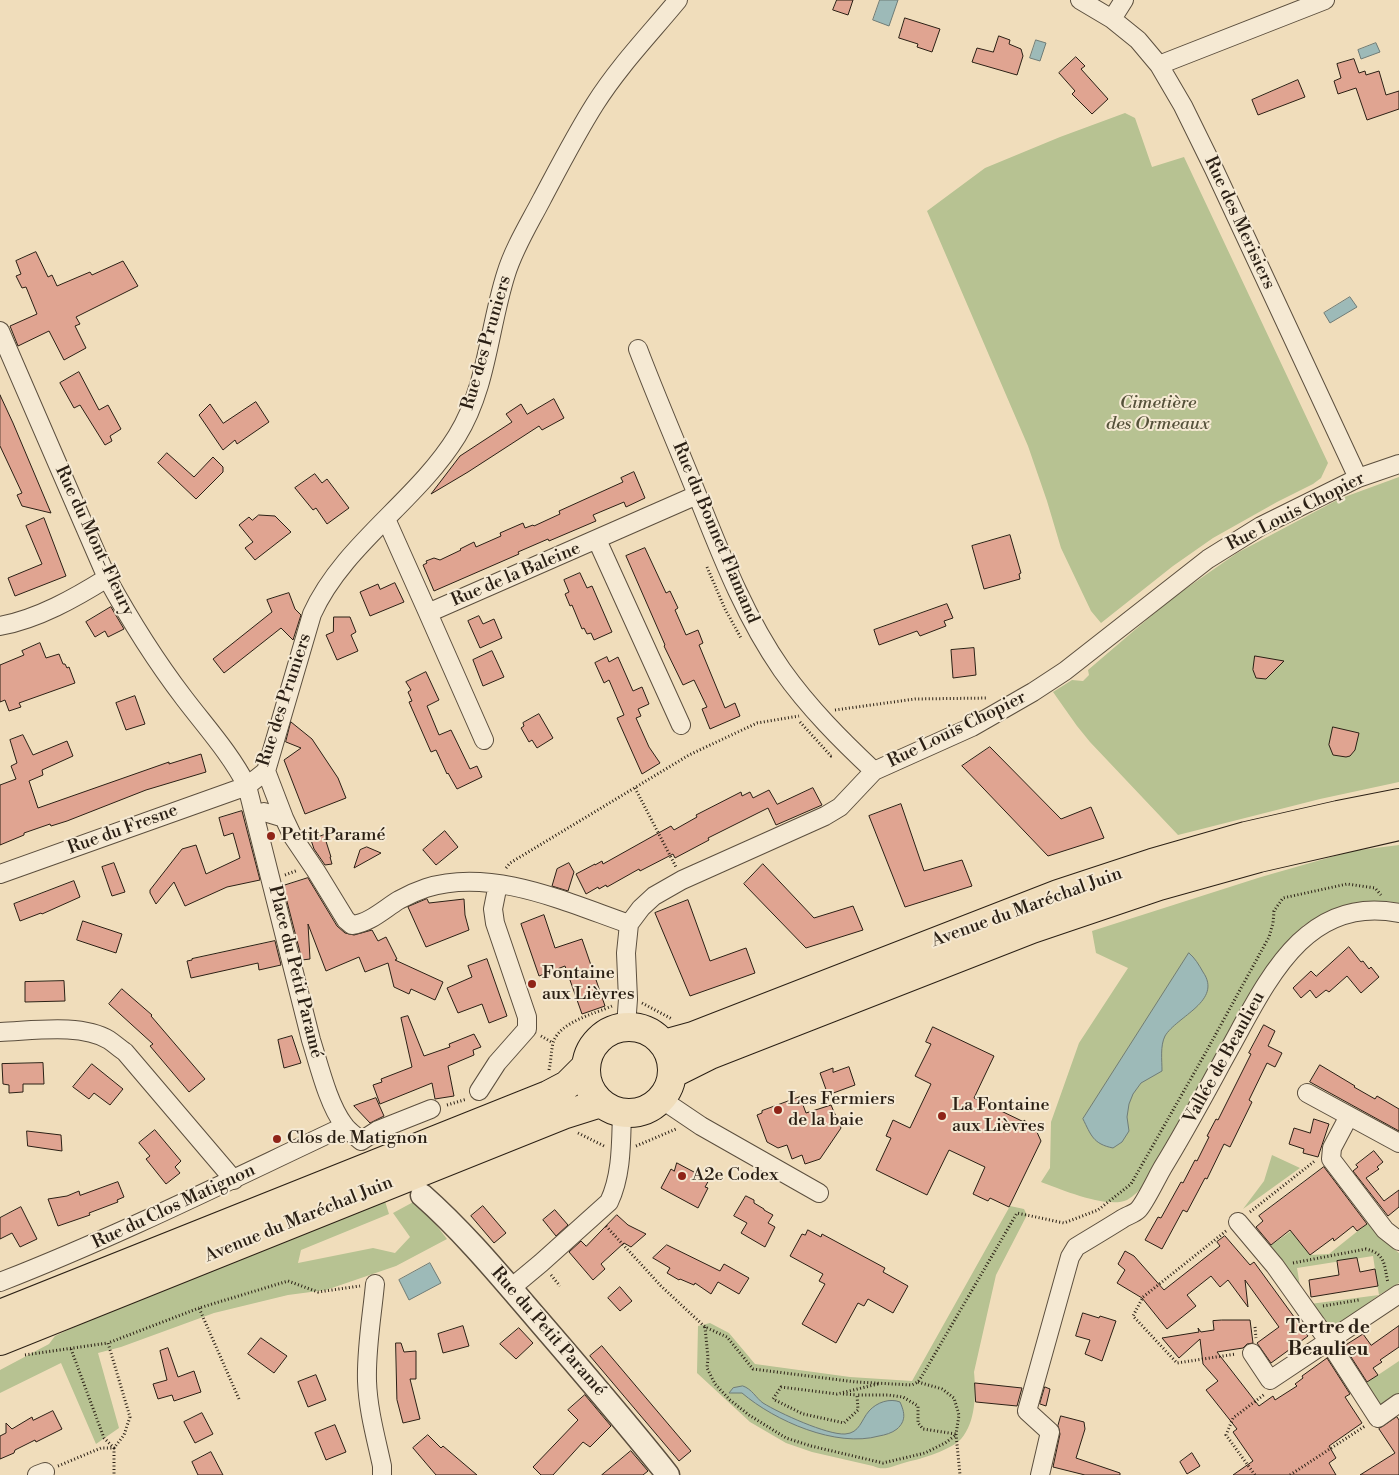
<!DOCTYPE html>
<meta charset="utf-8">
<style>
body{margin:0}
canvas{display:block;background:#f0ddbb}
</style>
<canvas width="1399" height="1475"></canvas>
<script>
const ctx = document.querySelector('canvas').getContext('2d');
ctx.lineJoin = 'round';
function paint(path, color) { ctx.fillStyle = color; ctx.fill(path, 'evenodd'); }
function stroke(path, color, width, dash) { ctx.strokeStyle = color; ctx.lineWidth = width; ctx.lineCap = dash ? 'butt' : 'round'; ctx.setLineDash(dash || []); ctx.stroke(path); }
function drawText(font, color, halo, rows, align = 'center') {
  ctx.font = font + ' "Libre Bodoni",serif'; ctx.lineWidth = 4; ctx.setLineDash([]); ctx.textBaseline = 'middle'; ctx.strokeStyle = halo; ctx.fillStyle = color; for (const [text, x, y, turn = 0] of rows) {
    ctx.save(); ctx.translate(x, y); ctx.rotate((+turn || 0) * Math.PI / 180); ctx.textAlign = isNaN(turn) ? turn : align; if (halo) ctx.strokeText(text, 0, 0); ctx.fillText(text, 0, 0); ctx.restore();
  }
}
paint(new Path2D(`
 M1125 113 1135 118 1152 167 1184 157 1328 463 1321 478 1313 484 1277 502 1213 538 1173 566 1101 623 1091 611 1061 548 1047 501 1028 446 927 211 985 168 1060 137Z
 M1399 477V782L1320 799 1178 835 1090 742 1077 726 1053 692 1072 680 1083 681 1089 675 1088 670 1171 599 1237 553 1339 499Z
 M1399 845V903L1386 901 1343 906 1304 925 1276 955 1158 1161C1150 1175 1142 1192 1127 1200 1107 1209 1060 1189 1041 1182L1050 1168 1051 1122 1079 1043 1128 968 1096 953 1092 931 1261 877 1352 851Z
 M1272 1155 1300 1168 1243 1209 1264 1181Z
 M384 1198 389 1214 301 1250 298 1263 373 1248 395 1253 410 1237 393 1213 417 1200 447 1239 396 1266 326 1290 288 1295 214 1313 121 1347 98 1353 119 1428 96 1444 61 1363 0 1393V1370L49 1344 55 1336 181 1277Z
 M1010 1206 1024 1209 1027 1215 996 1275 974 1372C976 1393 976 1422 961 1439 951 1450 921 1459 907 1462 894 1465 885 1472 873 1466L812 1452 786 1443 750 1422 697 1373 698 1326 710 1323 729 1333 755 1364 850 1377 912 1381Z
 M1369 1222 1379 1237 1399 1253V1283L1379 1295 1339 1325C1324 1326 1319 1316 1310 1304L1379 1295 1373 1256 1297 1268 1301 1292 1270 1246 1291 1231 1310 1255 1329 1254Z
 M1399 1361V1397L1382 1408 1366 1383Z`), '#b7c292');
const water = new Path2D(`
 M880 0H898L889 26 873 20Z
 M1036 40 1046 43 1040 61 1030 58Z
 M1376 43 1380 52 1361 59 1358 50Z
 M1350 297 1357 307 1330 323 1324 313Z
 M1189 953C1195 958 1199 965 1203 972 1223 1001 1177 1016 1165 1036 1160 1046 1162 1060 1162 1071L1141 1083 1133 1094 1129 1104 1127 1117 1129 1131 1122 1142 1113 1148C1093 1144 1091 1135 1083 1119Z
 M430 1263 441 1283 409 1300 399 1280Z
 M743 1386C752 1389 756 1398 763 1403 779 1413 827 1435 845 1434 860 1433 861 1420 869 1411 877 1402 890 1398 900 1402 905 1413 906 1421 897 1429 892 1433 885 1435 879 1436 836 1448 775 1421 742 1393H729L733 1388Z`);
paint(water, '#9dbab8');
stroke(water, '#6f7c77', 1);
const building = new Path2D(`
 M837 0H853L848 15 833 10Z
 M905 18 940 29 932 52 917 47 918 44 899 38Z
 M999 36 1010 40 1009 44 1021 49 1023 56 1017 75 972 62 977 48 993 52Z
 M1076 57 1085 66 1081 69 1108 99 1092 114 1072 94 1075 91 1059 73Z
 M1354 59 1359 73 1365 71 1366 75 1379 71 1386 95 1399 91V109L1367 120 1356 88 1338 94 1334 81 1341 78 1337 64Z
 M1298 80 1305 97 1258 115 1252 100Z
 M36 252 48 277 52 275 57 286 90 272 92 275 123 261 138 286 76 317 80 324 75 326 86 348 64 360 49 331 18 346 10 326 37 314 26 287 22 288 16 276 21 274 16 261Z
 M79 372 99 410 108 405 121 429 110 436 112 441 105 445 80 405 74 408 60 383Z
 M0 395 13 423 51 513 22 506 17 495 22 493 0 446Z
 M554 399 564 418 542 430 539 426 468 472 431 494 460 456 512 422 506 414 521 404 527 414Z
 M256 402 269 422 237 444 235 440 223 450 199 415 210 404 223 423Z
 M167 453 194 477 213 457 223 467V472L196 499 158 463Z
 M634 472 645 498 626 507 624 502 593 515 596 521 549 541 548 539 518 552 519 554 434 591 423 565 427 563 426 561 434 558 440 560 461 550 460 549 474 542 476 547 501 536 500 533 523 523 525 528 533 525 534 526 560 514 559 511 623 482 621 478Z
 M315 474 322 483 327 479 349 508 327 524 316 508 313 510 295 488Z
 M259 515 275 516 291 532 255 560 245 548 253 542 239 525 249 517 252 520Z
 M44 518 66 576 15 596 8 578 42 564 26 526Z
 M1010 535 1021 573 1019 574 1020 579 984 589 972 546Z
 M645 548 666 593 670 591 678 608 675 610 686 635 698 630 703 643 699 645 725 708 735 703 740 716 710 729 702 709 707 707 694 680 683 685 664 646 665 645 626 556Z
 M580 573 587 588 592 586 612 632 594 640 591 633 587 634 584 628 582 629 572 605 570 606 565 594 569 592 564 580Z
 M395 583 404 602 370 616 360 592 378 584 380 589Z
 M289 593 295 609 301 615 293 640 281 628 224 673 213 659 272 612 267 600Z
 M947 604 953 618 944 621 946 626 920 636 917 631 879 645 874 630Z
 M111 607 124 629 108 637 105 631 95 637 86 622Z
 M479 616 483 624 494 619 502 638 480 648 468 621Z
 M334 617H350L356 632 351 635 358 651 337 660 326 635 333 632Z
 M40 643 46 658 59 654 63 664H65L67 668 69 667 75 683 19 703 21 707 9 711 5 700 0 702V665L24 655 22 651Z
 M974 648 976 675 953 678 951 650Z
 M492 651 504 677 483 686 473 660Z
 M1255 656 1284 661 1266 679 1256 678 1253 670Z
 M607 657 609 662 618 657 633 691 642 687 649 704 638 709 641 716 636 718 649 747 660 763 642 774 617 718 624 715 609 680 604 683 595 663Z
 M426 672 439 700 427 706 439 735 451 730 470 769 477 766 482 777 457 789 448 773 447 774 436 750 431 752 409 702 412 701 408 692 411 690 406 682Z
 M135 696 145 724 126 730 116 703Z
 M539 714 553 738 537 748 532 740 529 742 521 728 524 726 523 723Z
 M291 722 312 739 338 778 346 798 305 814 284 760 301 748 286 742Z
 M1333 727 1359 733 1355 750 1350 756 1346 757 1333 755 1329 745Z
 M23 735 33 755 67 741 73 756 42 770 43 775 29 781 38 808 169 762V764L201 754 206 772 146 790 67 821 51 826 50 824 24 833V835L0 845V785L16 779 11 766 17 763 10 740Z
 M990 747 1061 819 1091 807 1104 838 1048 856 962 766Z
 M813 788 822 805 776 825 768 808 708 838 709 840 675 858 673 854 640 871 639 869 607 887 606 885 599 889 598 887 586 894 576 874 595 864V865L602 861 603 864 671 826 674 830 697 817 696 815 741 792 742 796 750 792 753 798 769 790 777 804Z
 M901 804 924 871 962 860 972 886 905 907 869 816Z
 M242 811 260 880 227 887 185 906 174 882 156 904 150 893V890L182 849 196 845 206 874 240 858 233 833 224 836 219 818Z
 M445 831 458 847 436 865 423 850Z
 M324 835 331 857H330L332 864 325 865 314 849 311 840Z
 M367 847 381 853 354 868 360 850Z
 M114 863 125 892 112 896 102 867Z
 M569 863 574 872 568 891 552 886 557 869Z
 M763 864 814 918 853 906 863 930 806 948 744 884Z
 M308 878 337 926 345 933 354 935 372 930 378 941 386 937 397 959 395 960 443 982 435 1000 411 989 409 994 394 987 388 963 365 972 359 957 326 971 308 924 310 959 302 960 283 886Z
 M74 881 80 897 42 914 41 913 20 921 14 904Z
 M427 899 429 903 464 899 465 915 469 930 426 947 408 907Z
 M688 900 710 961 746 948 755 973 690 996 655 913Z
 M544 915 555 948 582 939 605 1006 582 1014 565 966 539 976 521 924Z
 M83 921 122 934 116 953 77 940Z
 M275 941 281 965 259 970 258 963 191 978 187 961 192 960V959Z
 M1349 947 1361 962 1363 961 1369 969 1371 967 1379 977 1361 993 1347 976 1329 992 1326 990 1316 998 1310 990 1301 998 1293 988 1311 971 1316 976Z
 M487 959 507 1016 489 1023 482 1004 458 1013 447 988 472 977 468 966Z
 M64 981 65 1001 25 1002V982Z
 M122 989 152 1015 151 1016 205 1079 189 1092 150 1046 153 1044 109 1004Z
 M408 1016 424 1056 450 1047 449 1044 474 1034 481 1047 473 1050 474 1055 448 1066 454 1096 435 1099 432 1083 380 1104 373 1085 382 1082 381 1079 412 1067 401 1018Z
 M1264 1025 1275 1031 1268 1046 1282 1053 1275 1067 1267 1063 1249 1100 1252 1102 1230 1147 1224 1144 1207 1179 1205 1178 1187 1212 1183 1210 1162 1249 1145 1240 1158 1217 1161 1218 1181 1182 1183 1183 1195 1160 1197 1161 1209 1137 1207 1136 1216 1119 1218 1120 1251 1054 1249 1053Z
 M933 1027 994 1056 974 1098 1024 1122V1120L1036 1130 1041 1141 1009 1207 990 1198 988 1201 973 1194 985 1167 949 1150 927 1195 876 1170 891 1138 886 1136 893 1120 910 1128 931 1084 915 1076 931 1044 926 1042Z
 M292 1036 301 1063 284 1068 278 1040Z
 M43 1063 44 1084H23V1092L9 1093V1085L3 1084 2 1064Z
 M92 1064 123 1089 110 1105 94 1093 89 1099 73 1087Z
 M1320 1065 1355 1086 1354 1087 1375 1099 1377 1096 1399 1109V1131L1310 1082Z
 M849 1067 855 1085 828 1095 820 1073 833 1068V1072Z
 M800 1097 806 1113 831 1105 841 1128 820 1159 805 1164 802 1155 792 1159 787 1145 778 1148 767 1142 757 1115 762 1113V1111Z
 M376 1098 384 1116 370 1123 354 1106Z
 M1314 1119 1329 1124 1318 1157 1303 1153 1304 1149 1289 1144 1294 1128 1310 1133Z
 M155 1130 181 1161 175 1167 180 1173 166 1184 146 1159 150 1156 139 1143Z
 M27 1131 61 1135 62 1151 28 1146Z
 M1374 1151 1383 1162 1377 1167 1379 1169 1366 1178 1384 1201 1399 1190V1207L1388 1216 1353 1171 1358 1167 1356 1165Z
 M677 1163 709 1180 705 1187 708 1188 698 1208 661 1188 671 1169 674 1171Z
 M1324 1167 1367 1224 1357 1231 1353 1226 1334 1241 1333 1238 1310 1255 1290 1230 1271 1245 1256 1227 1263 1221 1259 1216Z
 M118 1182 124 1197 117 1200 118 1202 89 1213 90 1215 58 1226 48 1199 67 1196 79 1191 80 1195Z
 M746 1196 754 1200V1203L764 1209V1210L773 1215 768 1223 775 1227 765 1247 741 1233 747 1223 734 1216Z
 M483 1206 506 1233 494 1243 471 1216Z
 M21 1207 37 1239 20 1247 12 1233 0 1239V1218Z
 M555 1210 568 1225 556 1236 543 1220Z
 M617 1215 628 1225 646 1234 631 1247 624 1243 601 1264 605 1269 593 1280 569 1252 581 1241 586 1246Z
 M808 1230 821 1237 822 1234 885 1268 883 1272 908 1286 893 1313 868 1299 864 1306 858 1303 836 1343 802 1324 825 1284 819 1281 823 1274 790 1256 802 1234 805 1235Z
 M1225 1236 1250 1265 1254 1262 1308 1336 1271 1363 1257 1343 1279 1327 1245 1280 1248 1307 1228 1280 1220 1287 1211 1276 1187 1295 1196 1306 1167 1329 1142 1298 1117 1283 1125 1270 1118 1264 1125 1251 1134 1256 1164 1290 1220 1246 1217 1242Z
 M667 1245 720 1271 724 1264 749 1278 739 1294 718 1282 711 1294 695 1283 694 1285 680 1279 679 1280 667 1273 670 1268 653 1258Z
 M1357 1258 1360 1272 1375 1269 1378 1286 1311 1297 1309 1280 1339 1275 1337 1261Z
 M620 1287 632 1301 620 1311 608 1298Z
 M1083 1313 1099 1318 1100 1316 1116 1321 1102 1361 1085 1354 1090 1340 1076 1336Z
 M1222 1320H1250L1253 1343 1247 1344 1243 1348 1217 1352 1259 1406 1273 1396 1275 1400 1297 1386 1295 1384 1303 1378 1302 1376 1327 1358 1350 1394 1345 1397 1362 1423 1329 1446 1336 1458 1329 1463 1336 1475H1233L1253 1461 1233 1432 1237 1429 1206 1390 1218 1381 1203 1364 1200 1339 1179 1358 1162 1338 1199 1332 1198 1328 1201 1332 1214 1330 1213 1321Z
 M463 1326 469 1346 443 1353 438 1334Z
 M1399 1326V1347L1380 1360 1382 1362 1373 1368 1378 1375 1367 1382 1344 1346 1363 1334 1371 1345Z
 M519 1328 533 1343 516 1359 500 1344Z
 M261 1338 287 1356 274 1373 248 1354Z
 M396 1343H401L404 1352 416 1351V1379H410L420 1419 403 1423 397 1400Z
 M602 1346 691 1451 679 1461 590 1356Z
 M168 1348 178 1377 194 1371 201 1392 174 1401 172 1395 158 1399 153 1384 167 1380 160 1351Z
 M316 1375 326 1400 308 1407 298 1382Z
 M975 1383 1022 1388 1017 1406 976 1402Z
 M1045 1387 1050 1389 1046 1406 1040 1404Z
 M585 1395 611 1426 590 1447 583 1442 553 1475H541L533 1467 578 1420 568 1410Z
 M53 1411 62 1429 36 1442 35 1440 15 1450 14 1453 0 1459V1436L6 1433V1423L12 1429 32 1417 33 1420Z
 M202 1413 213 1434 195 1443 184 1422Z
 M1061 1416 1084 1422 1085 1429 1076 1458 1120 1473V1475H1085L1053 1467 1060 1434 1058 1426Z
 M1397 1417 1399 1420V1475H1360L1395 1453 1379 1429Z
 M335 1425 346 1452 326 1460 315 1433Z
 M428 1435 441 1448 443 1446 477 1475H436L413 1448Z
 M631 1451 648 1471 643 1475H602Z
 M211 1452 223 1475H198L192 1462Z
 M1192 1453 1200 1466 1187 1474 1180 1462Z`);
paint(building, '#e0a491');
stroke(building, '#2b2015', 1);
const minor = new Path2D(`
 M1080 0 1112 19 1138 40 1159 65 1183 106 1214 169 1358 478
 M1112 19 1124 0
 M1159 65 1325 0
 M0 331 107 578C130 620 155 660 184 698 206 727 230 753 247 786L311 1040C319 1065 328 1104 344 1125 348 1131 356 1136 361 1141L378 1130 431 1109
 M638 349C657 399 678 447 698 497 722 557 745 617 782 670 809 708 841 740 874 771
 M386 519 428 613 697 495
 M597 540 681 725
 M428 613 484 740
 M0 626C38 619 75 598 107 578
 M266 771 284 818
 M255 815 264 812 284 818 293 837 316 871 346 920 352 925C370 923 384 909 399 900 408 895 417 891 426 888 492 867 568 903 629 924
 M0 874 247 786 266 771 312 614C343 545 417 501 457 436 487 388 489 327 506 274 514 248 529 224 542 199 559 167 576 134 595 104 619 66 650 34 678 0
 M626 1026 628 999 626 953 629 924 641 908 654 896 682 880 825 816 840 807 874 771 972 727 1033 692 1065 671 1208 559 1261 526 1358 478 1399 464
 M0 1032C32 1031 81 1023 109 1040 115 1044 120 1049 125 1052L234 1180
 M479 1091 497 1063 527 1029V1017L495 923 493 909 498 884
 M1307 1093 1399 1143
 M661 1099 701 1126 819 1193
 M1349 1116 1332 1148 1331 1159 1385 1230 1399 1241
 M1238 1222 1275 1266 1329 1342 1378 1418 1399 1403
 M0 1282C118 1236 230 1180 345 1126
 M375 1284C372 1316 366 1349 367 1381 368 1410 376 1438 382 1466V1475
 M511 1288 541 1263 609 1202C622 1175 621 1142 622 1112
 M1252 1353 1270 1380 1399 1294
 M37 1475 45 1472
 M1040 1475 1050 1432 1027 1411 1070 1257 1076 1247C1091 1238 1106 1229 1122 1219 1126 1216 1134 1214 1138 1210 1145 1203 1157 1177 1163 1167 1187 1128 1208 1088 1230 1048 1267 981 1306 894 1399 913`);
const tertiary = new Path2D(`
 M422 1195C465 1233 501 1277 538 1320 582 1371 626 1422 668 1475`);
const primary = new Path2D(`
 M586 1070a43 43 0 1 1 86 0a43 43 0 1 1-86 0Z
 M664 1044 693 1036 1058 894 1152 863 1246 836 1338 815 1399 803
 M672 1074 710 1055 1032 929 1159 886 1259 858 1399 826
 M0 1314 548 1095 567 1085 585 1067
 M0 1341 563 1115 601 1103`);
stroke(minor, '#5c4f3e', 20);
stroke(tertiary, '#5c4f3e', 25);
stroke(primary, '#2b2015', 30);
stroke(new Path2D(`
 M707 567 725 609 741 638
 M835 710 915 699 988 698
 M800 722 831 756 833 755
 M635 788 676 867
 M506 868 510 863 689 755 757 723 799 716
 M285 875 298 870
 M642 1003 672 1019
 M541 1036 553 1043
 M549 1070C551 1061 551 1052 553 1043 559 1022 594 1014 612 1006
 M447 1105 467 1099
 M578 1133 606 1147
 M636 1146 676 1129
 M1250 1212 1316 1160
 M606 1226 661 1286 705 1327 727 1337 753 1369 856 1382 912 1385 918 1382 922 1376 1017 1213 1064 1223 1098 1210 1131 1184 1206 1052 1269 937 1273 923 1274 911 1283 898 1347 884 1375 888 1381 895
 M1226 1231 1143 1297 1133 1316 1177 1363 1236 1354
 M1293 1263 1366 1249C1386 1254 1384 1265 1388 1283
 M551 1275 560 1286
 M1323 1306 1359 1300
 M705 1327 708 1358 707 1368 715 1384 730 1400 749 1415 786 1438 811 1446 883 1463 925 1453 945 1443 956 1435
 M1255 1327 1256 1338
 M71 1349 104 1438 114 1448 124 1435 130 1417 108 1343 199 1308
 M25 1355 108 1343
 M918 1382 942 1389 954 1398 959 1415 956 1434 960 1475
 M878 1384 837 1394 781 1387 773 1399 803 1414 844 1423 858 1410 857 1395H888L903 1397 918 1406V1423L923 1429 956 1434
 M843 1394 857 1395
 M239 1399 199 1308 288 1281 318 1292 360 1286
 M58 1466 101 1448H114V1475
 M1255 1475 1226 1435 1233 1418 1265 1394
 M1290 1475 1365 1426`), '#2b2015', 3, [1, 2.5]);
stroke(minor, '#f5e9d3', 18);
stroke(tertiary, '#f5e9d3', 22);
stroke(primary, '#f0ddbb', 28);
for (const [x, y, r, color] of [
 [271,836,5,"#8f2418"],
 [532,984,5,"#8f2418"],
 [778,1110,5,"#8f2418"],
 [942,1116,5,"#8f2418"],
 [277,1139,5,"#8f2418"],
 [682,1176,5,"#8f2418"]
]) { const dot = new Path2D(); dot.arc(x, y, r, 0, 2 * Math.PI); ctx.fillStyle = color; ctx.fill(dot); stroke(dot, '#f5e9d3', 2); }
drawText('18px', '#2b2015', '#f5e9d3', [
 ["Rue des Merisiers",1239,223,65],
 ["Rue des Pruniers",487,343,-74],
 ["Rue Louis Chopier",1296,512,-27],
 ["Rue du Bonnet Flamand",715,533,67],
 ["Rue du Mont-Fleury",94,541,65],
 ["Rue de la Baleine",516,575,-23],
 ["Rue des Pruniers",285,700,-72],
 ["Rue Louis Chopier",957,730,-26],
 ["Rue du Fresne",123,830,-20],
 ["Avenue du Maréchal Juin",1027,908,-20],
 ["Place du Petit Paramé",295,972,76],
 ["Vallée de Beaulieu",1225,1058,-61],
 ["Rue du Clos Matignon",174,1207,-25],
 ["Avenue du Maréchal Juin",299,1220,-22],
 ["Rue du Petit Paramé",548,1332,49]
]);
drawText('italic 18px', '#55513a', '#f5e9d3', [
 ["Cimetière",1158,404],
 ["des Ormeaux",1158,425]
]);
drawText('18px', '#2b2015', '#f5e9d3', [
 ["Petit Paramé",281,836],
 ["Fontaine",542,974],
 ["aux Lièvres",542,995],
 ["Les Fermiers",788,1100],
 ["de la baie",788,1121],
 ["La Fontaine",952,1106],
 ["aux Lièvres",952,1127],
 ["Clos de Matignon",287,1139],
 ["A2e Codex",692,1176]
], 'left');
drawText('bold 19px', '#2b2015', '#f5e9d3', [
 ["Tertre de",1328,1328],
 ["Beaulieu",1328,1350]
]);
</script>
